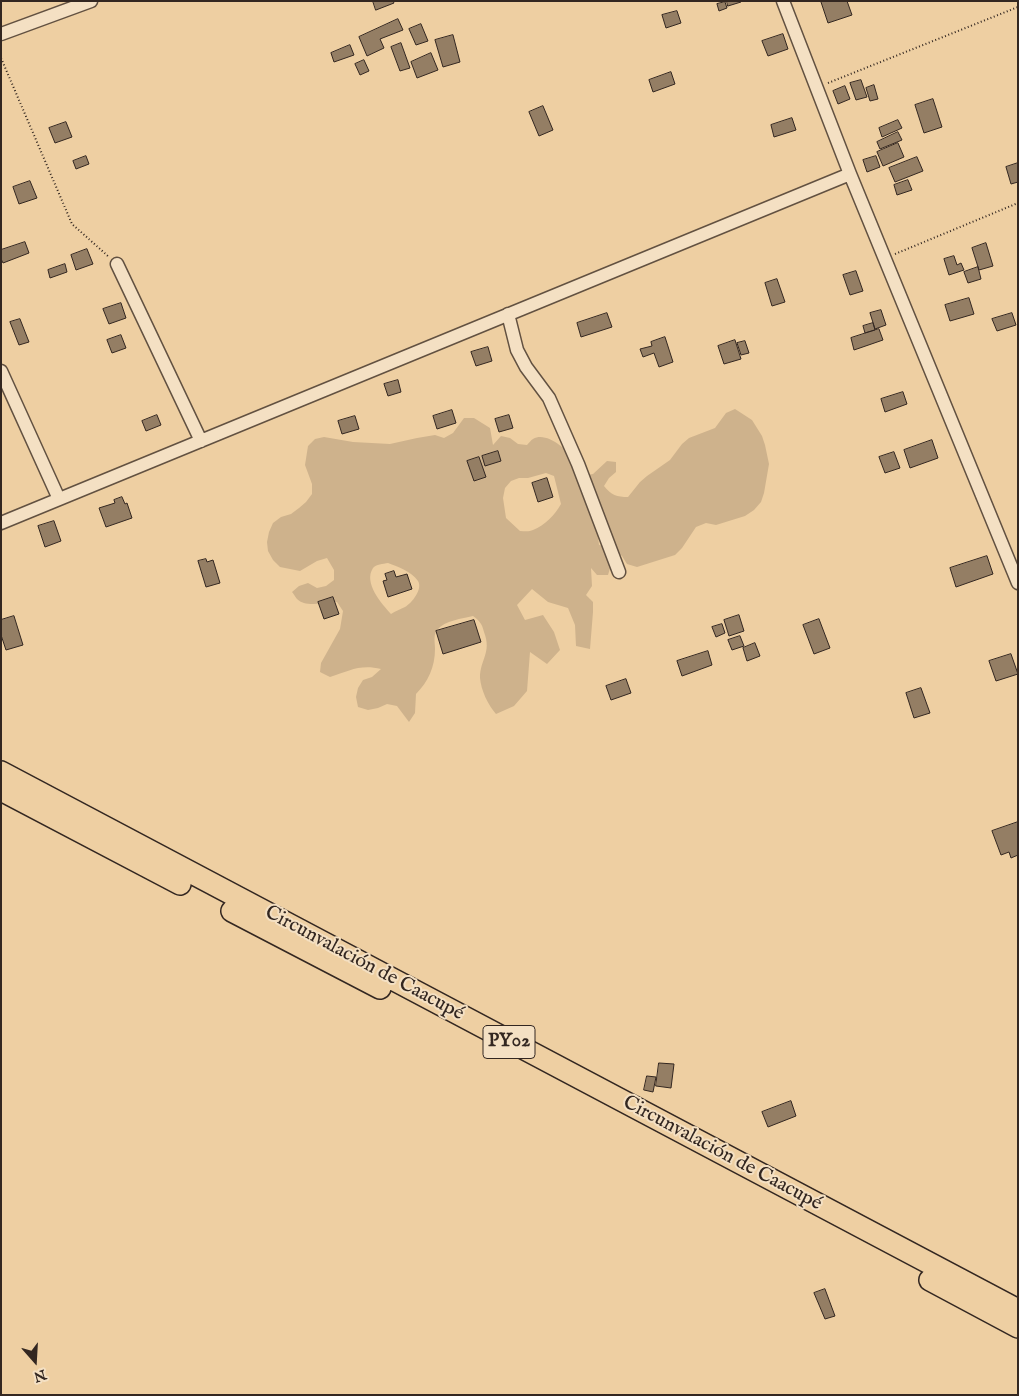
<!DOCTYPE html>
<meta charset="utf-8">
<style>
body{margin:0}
#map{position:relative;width:1019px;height:1396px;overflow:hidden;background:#eecfa2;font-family:"IM FELL English",serif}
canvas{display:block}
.frame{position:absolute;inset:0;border:2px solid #332721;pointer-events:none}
.north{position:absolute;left:10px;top:1336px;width:50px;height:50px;-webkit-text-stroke:4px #f4e0c3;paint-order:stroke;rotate:161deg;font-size:14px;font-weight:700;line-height:20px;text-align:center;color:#332721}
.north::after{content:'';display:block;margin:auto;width:18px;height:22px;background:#332721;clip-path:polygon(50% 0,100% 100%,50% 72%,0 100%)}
</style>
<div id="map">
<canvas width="1019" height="1396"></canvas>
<div class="frame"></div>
<div class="north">N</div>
</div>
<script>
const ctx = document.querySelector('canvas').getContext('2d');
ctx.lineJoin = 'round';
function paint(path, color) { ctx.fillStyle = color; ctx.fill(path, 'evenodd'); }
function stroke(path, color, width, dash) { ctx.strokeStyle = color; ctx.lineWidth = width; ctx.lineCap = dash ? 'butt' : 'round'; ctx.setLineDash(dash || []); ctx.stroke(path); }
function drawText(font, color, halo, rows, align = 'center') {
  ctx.font = font + ' "IM FELL English",serif'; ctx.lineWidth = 4; ctx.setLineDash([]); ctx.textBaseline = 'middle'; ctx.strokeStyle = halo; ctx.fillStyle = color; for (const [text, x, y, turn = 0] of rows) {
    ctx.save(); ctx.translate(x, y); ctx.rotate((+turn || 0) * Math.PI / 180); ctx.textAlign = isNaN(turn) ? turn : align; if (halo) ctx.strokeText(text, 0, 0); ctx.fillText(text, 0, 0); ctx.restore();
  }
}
paint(new Path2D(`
 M735 409 752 420 762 436 765 445 769 464 764 493 761 502 754 510 745 516 716 525 706 523 696 527 682 548 675 555 637 567 627 564 622 556 614 550 597 527 599 545 609 546 611 565 608 575H597L591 568 592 586 586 595 593 602V612L590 649 576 646 575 625 568 608 548 602 532 589 517 605 525 620 543 615 554 632 560 650 547 664 530 652 527 691 514 706 496 714C488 705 481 690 480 678 480 659 492 653 484 632 482 624 480 621 473 616 462 619 445 620 437 630 433 635 435 643 435 649 435 667 428 682 416 694L415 713 409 722 397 706 387 704 378 708 368 710 358 707 356 697 358 688 363 680 372 677 381 669C360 664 349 671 330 677L320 672 321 663 340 629 343 611 337 602C325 602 306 608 297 599 295 597 294 594 292 592L299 586 308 583 317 588 326 586 334 580V570L327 558 317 561 300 571 280 567 273 560 268 551 267 542 269 532 273 523 281 517 291 514 299 508 306 502 312 494V484L305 465 308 446 315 439 324 437 353 442 390 444 417 438 435 435 444 438 453 433 464 418H474L490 428 493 445 501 436 510 438 518 444 527 445C529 443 531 440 533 439 547 431 565 450 576 458L579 476 593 474 607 461 616 462V472L609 478 604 486C611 495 617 497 628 497L640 482 647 476 670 460 682 444 689 438 715 428 726 413ZM546 473 554 476 561 504C555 515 545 525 533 530 529 532 524 531 520 531L506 518 503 498 505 488 511 481 519 478H528ZM388 563C398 567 411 571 418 581 423 589 412 603 405 607 401 609 395 611 391 614 382 604 363 583 373 568 376 564 383 564 388 563Z`), '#ceb28c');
const building = new Path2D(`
 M373 1H393L394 3 376 10Z
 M727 1H740L741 2 728 6Z
 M823 1H847L852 15 828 23 821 2Z
 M725 2 727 8 719 11 717 4Z
 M677 11 681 23 666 28 662 15Z
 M398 19 403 30 380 39 384 48 367 56 359 37Z
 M421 24 428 41 416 45 409 29Z
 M783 34 788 49 768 56 762 41Z
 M453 35 460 62 443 67 435 40Z
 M401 43 410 68 400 71 391 47Z
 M350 45 354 55 334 62 331 53Z
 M431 53 438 70 417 78 411 62Z
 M364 60 369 71 360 75 355 64Z
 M671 72 675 84 653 92 649 80Z
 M861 80 867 97 856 100 850 83Z
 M874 85 878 99 870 101 866 88Z
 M845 86 850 99 838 104 833 91Z
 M933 99 942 127 924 133 915 105Z
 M543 106 553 130 539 136 529 112Z
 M792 118 796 130 774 137 771 125Z
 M898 120 902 128 882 137 879 128Z
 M66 122 72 137 55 143 49 128Z
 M898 132 902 140 880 149 877 142Z
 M898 143 904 157 883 166 877 152Z
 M86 156 89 164 76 169 73 161Z
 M876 156 880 167 867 172 863 160Z
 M917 157 923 171 895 182 889 168Z
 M1018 163V182L1011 184 1006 167Z
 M908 180 912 190 897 195 894 185Z
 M30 181 37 198 19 204 13 187Z
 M25 242 29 253 3 263 1 259V250Z
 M986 243 993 266 979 270 972 248Z
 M87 249 93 264 76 270 71 255Z
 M954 256 957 265 961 263 964 270 949 275 944 259Z
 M65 264 67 272 50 278 48 270Z
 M978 267 981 279 968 283 964 272Z
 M856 271 863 291 850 295 843 275Z
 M777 279 785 302 772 306 765 283Z
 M969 298 974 314 950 321 945 305Z
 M121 303 126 318 109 324 103 309Z
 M881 310 886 325 875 329 870 313Z
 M607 313 612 327 581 337 577 323Z
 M1012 313 1016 325 997 331 992 319Z
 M20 319 29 342 19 345 10 322Z
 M873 323 875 330 865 333 863 326Z
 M879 329 883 340 854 350 851 338Z
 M121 335 126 348 112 353 107 340Z
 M665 337 673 362 659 367 654 353 643 357 640 349 652 346 651 342Z
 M735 340 741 359 724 364 718 346Z
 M745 341 749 353 741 355 737 343Z
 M488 347 492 361 476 366 471 352Z
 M398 380 401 392 388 396 384 384Z
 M903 392 907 404 885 412 881 399Z
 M452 410 456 423 437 429 433 416Z
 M157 415 161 425 146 431 142 421Z
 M509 415 513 428 499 432 495 419Z
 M355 416 359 429 342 434 338 421Z
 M932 440 938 458 910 468 904 450Z
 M498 451 501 461 485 466 482 456Z
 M894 452 900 468 885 473 879 457Z
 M479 457 486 477 474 481 467 461Z
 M547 478 553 497 538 502 532 483Z
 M122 497 125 504 127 503 132 518 106 527 99 508 115 503 114 500Z
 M54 521 61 541 45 547 38 526Z
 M987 556 993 574 956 587 950 568Z
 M206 559 207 562 213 560 220 583 206 587 198 561Z
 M394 571 396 577 407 574 412 589 388 597 383 581 387 580 385 574Z
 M333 597 339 614 324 619 318 602Z
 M739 615 744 631 729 636 724 620Z
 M14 616 23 645 6 650 1 635V620Z
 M819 619 830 648 814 654 803 625Z
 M474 620 481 642 443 654 436 631Z
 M722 624 725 633 716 637 712 627Z
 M740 636 744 646 732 650 728 640Z
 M755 643 760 656 747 661 743 648Z
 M708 651 712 665 682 676 677 661Z
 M1011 654 1018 674 996 681 989 661Z
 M626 679 631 693 611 700 606 686Z
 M921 688 930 713 914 718 906 693Z
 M1018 822V855L1011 858 1009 852 1001 855 992 831Z
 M659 1063 674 1064 671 1088 656 1086Z
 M647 1076 656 1077 653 1092 644 1090Z
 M791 1101 796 1116 768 1127 762 1112Z
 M825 1289 835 1316 825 1319 814 1293Z`);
paint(building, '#947e64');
stroke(building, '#332721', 1);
const minor = new Path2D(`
 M783 1 850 174 1018 583
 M1 34 91 1
 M117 264 201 441
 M508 314 517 350 526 367 549 398 578 464 619 572
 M1 371 59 499
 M1 523 850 174`);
const trunk = new Path2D(`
 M1 772 1018 1310
 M1 790 180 884
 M232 911 380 988
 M930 1280 1018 1327`);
stroke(minor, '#625141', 15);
stroke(trunk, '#332721', 24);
stroke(new Path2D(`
 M1 58 72 224 109 257
 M828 83 1018 7
 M895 254 1018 203`), '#332721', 2, [1, 2.5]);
stroke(minor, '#f4e0c3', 12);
stroke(trunk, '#eecfa2', 21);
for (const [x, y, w] of [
 [509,1042,52]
]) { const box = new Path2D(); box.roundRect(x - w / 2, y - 16.5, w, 33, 4); ctx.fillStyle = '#f4e0c3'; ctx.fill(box); stroke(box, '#332721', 1); }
drawText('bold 19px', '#332721', null, [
 ["PY02",509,1042]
]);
drawText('20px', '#332721', '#f4e0c3', [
 ["Circunvalación de Caacupé",364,964,28],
 ["Circunvalación de Caacupé",722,1154,28]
]);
</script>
